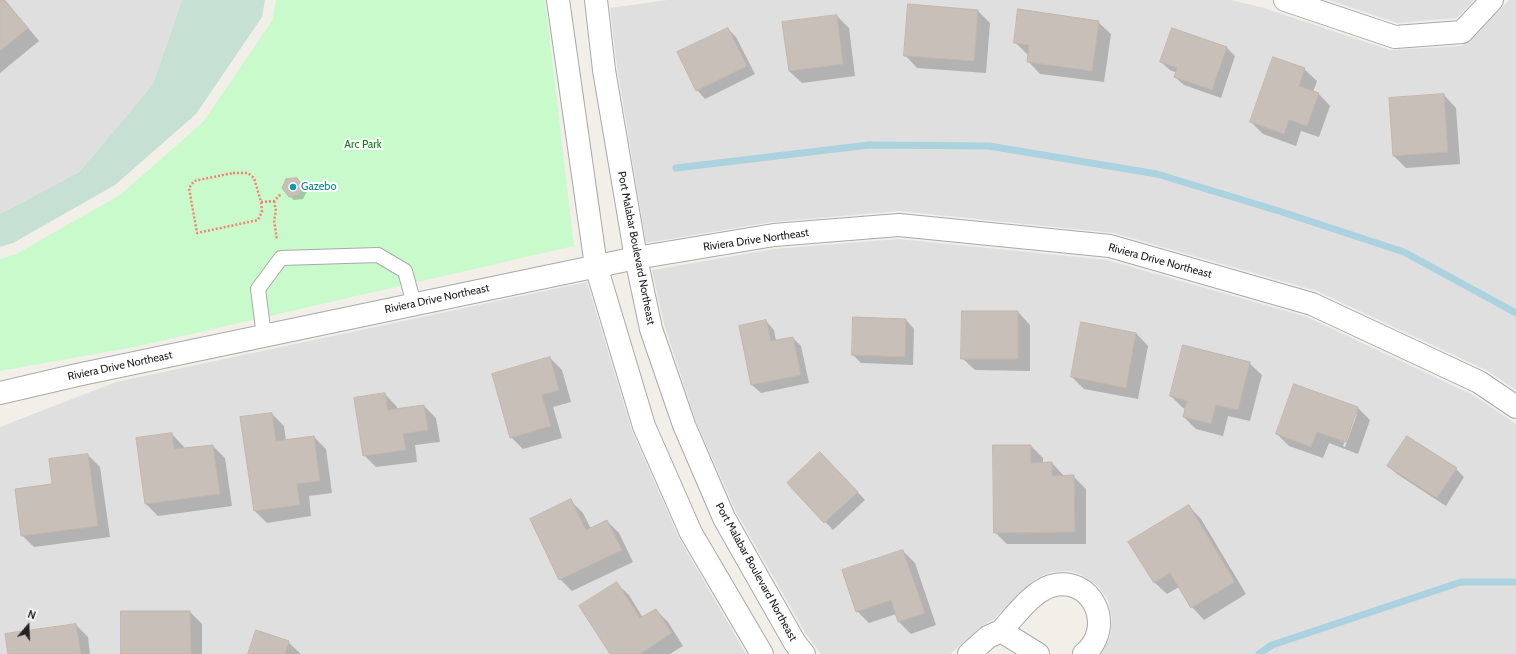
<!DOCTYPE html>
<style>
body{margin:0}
#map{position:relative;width:1516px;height:654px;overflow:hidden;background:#f2efe9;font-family:Cabin,sans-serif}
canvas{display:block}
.north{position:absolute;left:8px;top:606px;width:40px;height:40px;-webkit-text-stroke:3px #fff;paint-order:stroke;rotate:19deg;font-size:11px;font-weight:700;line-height:16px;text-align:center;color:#222}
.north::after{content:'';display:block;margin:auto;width:14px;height:18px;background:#222;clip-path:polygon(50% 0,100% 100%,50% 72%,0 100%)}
</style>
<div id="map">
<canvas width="1516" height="654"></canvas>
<div class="north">N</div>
</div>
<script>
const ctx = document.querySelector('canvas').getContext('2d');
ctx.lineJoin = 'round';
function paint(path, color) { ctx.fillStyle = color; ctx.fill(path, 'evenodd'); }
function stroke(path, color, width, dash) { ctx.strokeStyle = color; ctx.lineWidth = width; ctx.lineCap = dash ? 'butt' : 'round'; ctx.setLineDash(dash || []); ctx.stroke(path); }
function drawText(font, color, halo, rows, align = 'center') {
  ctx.font = font + ' Cabin,sans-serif'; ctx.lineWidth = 4; ctx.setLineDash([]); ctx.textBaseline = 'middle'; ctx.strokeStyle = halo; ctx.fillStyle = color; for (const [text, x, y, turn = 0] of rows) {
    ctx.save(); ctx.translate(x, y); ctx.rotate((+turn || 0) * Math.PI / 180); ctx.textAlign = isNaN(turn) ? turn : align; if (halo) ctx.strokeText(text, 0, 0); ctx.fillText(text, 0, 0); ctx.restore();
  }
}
paint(new Path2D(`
 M0 0H182L153 84 129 113 79 172 0 214Z
 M667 0H1231L1264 8 1390 50 1461 46 1470 41 1509 0H1516V390L1486 370 1317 291 1114 233 899 211 772 222 646 243 617 67 610 8Z
 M1329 0H1474L1457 18 1397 23Z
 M898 239 1107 260 1307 317 1473 395 1516 424V654H1101L1110 637 1112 618 1108 600 1098 586 1080 574 1068 571 1051 572 1035 579 994 619 981 627 950 654H821L806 634 735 510 695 419 664 324 652 270 774 249Z
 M587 282 632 431 680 540 746 654H0V427L116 382Z`), '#e0dfdf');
paint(new Path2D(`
 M182 0H265L262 17 196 114 115 185 13 243 0 247V214L79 172 129 113 153 84Z`), '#c6e0d4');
paint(new Path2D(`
 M276 0H545L574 246 139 346 0 371V259L16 254 120 195 203 122 272 21Z`), '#c8facc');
paint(new Path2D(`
 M0 0H5L39 41 0 73Z
 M909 5 978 11 990 23 986 73 917 68 905 55Z
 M837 16 849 28 855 76 802 83 789 71Z
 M1098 22 1111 34 1104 82 1040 74 1028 61 1029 55 1027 54 1015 42Z
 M728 29 736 37 755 74 705 99 697 90Z
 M1173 29 1227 48 1235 56 1221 98 1184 85 1175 77 1177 73 1170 70 1161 62Z
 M1304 69 1317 81 1313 92 1318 93 1330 106 1319 137 1301 131 1296 146 1263 134 1251 122Z
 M1444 95 1456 108 1460 164 1406 168 1394 156Z
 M297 179 307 191 303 199 294 200 289 196Z
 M1018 312 1030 325V371L975 370 962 358Z
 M906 320 914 329 913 365 861 363 853 355Z
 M766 321 774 330 776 341 793 338 801 346 809 383 761 393 752 385Z
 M1136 333 1148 346 1138 399 1084 389 1072 377Z
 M550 358 562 370 571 402 553 407 562 438 523 449 511 437Z
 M1249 363 1262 375 1250 421 1228 416 1223 436 1196 429 1184 417 1186 409 1183 408 1171 396Z
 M1295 385 1358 408 1370 420 1358 454 1329 443 1323 458 1289 446 1277 434ZM1355 414H1357L1345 447 1343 446Z
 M385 394 397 407V410L424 406 436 418 440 442 415 445 417 462 376 467 364 455Z
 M272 414 284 426 286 441 314 437 326 449 332 493 309 496 311 516 267 523 255 511Z
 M172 434 184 447V449L213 446 225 458 232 506 158 516 146 504 138 439Z
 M1031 446 1043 458V464L1052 463 1064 476H1073L1086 489V544H1007L995 532Z
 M88 455 100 467 110 537 34 547 22 535 53 485Z
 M828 461 865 500 833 530 788 483Z
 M1388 466 1456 469 1464 477 1446 506 1397 474Z
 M570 500 583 513 591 529 607 521 619 533 633 562 572 591 560 579Z
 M1189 506 1201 519 1246 594 1204 620 1192 607 1179 587 1167 594 1154 582Z
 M903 551 915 563 936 625 911 634 899 622 896 614 869 623 857 611Z
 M616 583 629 595 643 618 656 610 668 622 683 646 670 654H611Z
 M190 612 202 624V654H122Z
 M76 625 88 637 90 654H9Z
 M288 642 301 654H249Z`), '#0003');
stroke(new Path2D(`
 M676 168 869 145 989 146 1157 174 1282 212 1404 252 1516 313
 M1259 654 1272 645 1461 582H1516`), '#aad3df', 7);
const building = new Path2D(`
 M0 0H4L28 28 0 51Z
 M908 4 978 10 974 61 904 56Z
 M1018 9 1099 21 1092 71 1027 62 1029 45 1014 43Z
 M837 15 843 64 789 71 782 22Z
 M728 28 747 66 696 91 677 52Z
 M1172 28 1227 47 1212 90 1174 77 1177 68 1160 62Z
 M1273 57 1305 68 1299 86 1319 93 1307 126 1289 120 1284 134 1250 122Z
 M1444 94 1448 152 1393 156 1389 98Z
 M297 178 303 186 299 195 289 197 282 188 286 179Z
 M962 311H1018V359H961Z
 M853 317 906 319 905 357 852 355Z
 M766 320 771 341 793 337 801 375 751 385 739 326Z
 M1081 322 1136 333 1126 388 1071 377Z
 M1183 345 1250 362 1238 410 1216 405 1211 424 1183 417 1187 401 1170 396Z
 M550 357 559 390 542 395 551 426 510 438 492 374Z
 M1294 384 1358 407 1346 442 1317 432 1311 447 1276 434Z
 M385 393 388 410 424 405 428 430 403 434 406 450 363 456 354 398Z
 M272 413 276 441 314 436 320 481 297 484 300 505 254 511 240 417Z
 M172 433 174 449 213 445 220 494 145 504 136 438Z
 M1407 436 1457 468 1437 498 1387 466Z
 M993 445H1031V463L1052 462V476L1074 475 1075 532 994 533Z
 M820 452 858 492 824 523 787 483Z
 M88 454 98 526 21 536 15 489 52 484 49 459Z
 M571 499 586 530 607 520 622 550 559 580 530 519Z
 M1189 505 1235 582 1191 608 1170 573 1154 583 1128 542Z
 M903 550 925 613 898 622 891 600 856 612 842 570Z
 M617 582 640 618 656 609 672 633 640 654H610L579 606Z
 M121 611H190L191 654H121Z
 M76 624 81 654H8L5 634Z
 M256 630 289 641 285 654H248Z`);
paint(building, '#c7bfb8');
stroke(building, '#c4b6ab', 1);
const service = new Path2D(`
 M264 336 258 289 281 258 378 255 405 271 414 304`);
const minor = new Path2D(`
 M1285 0 1395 37 1462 32 1492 0
 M969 654 988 637 1001 631
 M1038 654 1001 631C1014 617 1032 592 1051 586 1091 574 1117 626 1084 654`);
const tertiary = new Path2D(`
 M558 0 596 266 644 426 691 533 762 654
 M596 0 604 70 636 258 651 329 684 425 724 518 795 643 804 654
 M0 393 77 375 636 258 774 235 899 225 1110 246 1312 304 1479 382 1516 407`);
stroke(service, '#a9a9a9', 16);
stroke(minor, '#a9a9a9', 24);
stroke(tertiary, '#a9a9a9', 24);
stroke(new Path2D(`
 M233 173H248L254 178 261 202 262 212 258 220 197 233 189 188 194 181Z
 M274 201 276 211 274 220 277 240
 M261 202 274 201 281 194`), '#fa8072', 2.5, [2, 2]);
stroke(service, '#fff', 14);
stroke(minor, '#fff', 22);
stroke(tertiary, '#fff', 22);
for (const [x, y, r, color] of [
 [293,187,4,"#0f9aa8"]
]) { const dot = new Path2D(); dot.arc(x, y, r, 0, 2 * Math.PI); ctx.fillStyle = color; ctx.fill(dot); stroke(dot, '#fff', 1.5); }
drawText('11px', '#0c8416', '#fff', [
 ["Arc Park",363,145]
]);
drawText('11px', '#0d838f', '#fff', [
 ["Gazebo",301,187]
], 'left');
drawText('11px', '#222', '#fff', [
 ["Riviera Drive Northeast",756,240,-8],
 ["Port Malabar Boulevard Northeast",636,248,79],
 ["Riviera Drive Northeast",1160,261,15],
 ["Riviera Drive Northeast",437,299,-12],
 ["Riviera Drive Northeast",120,366,-12],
 ["Port Malabar Boulevard Northeast",756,572,61]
]);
</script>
